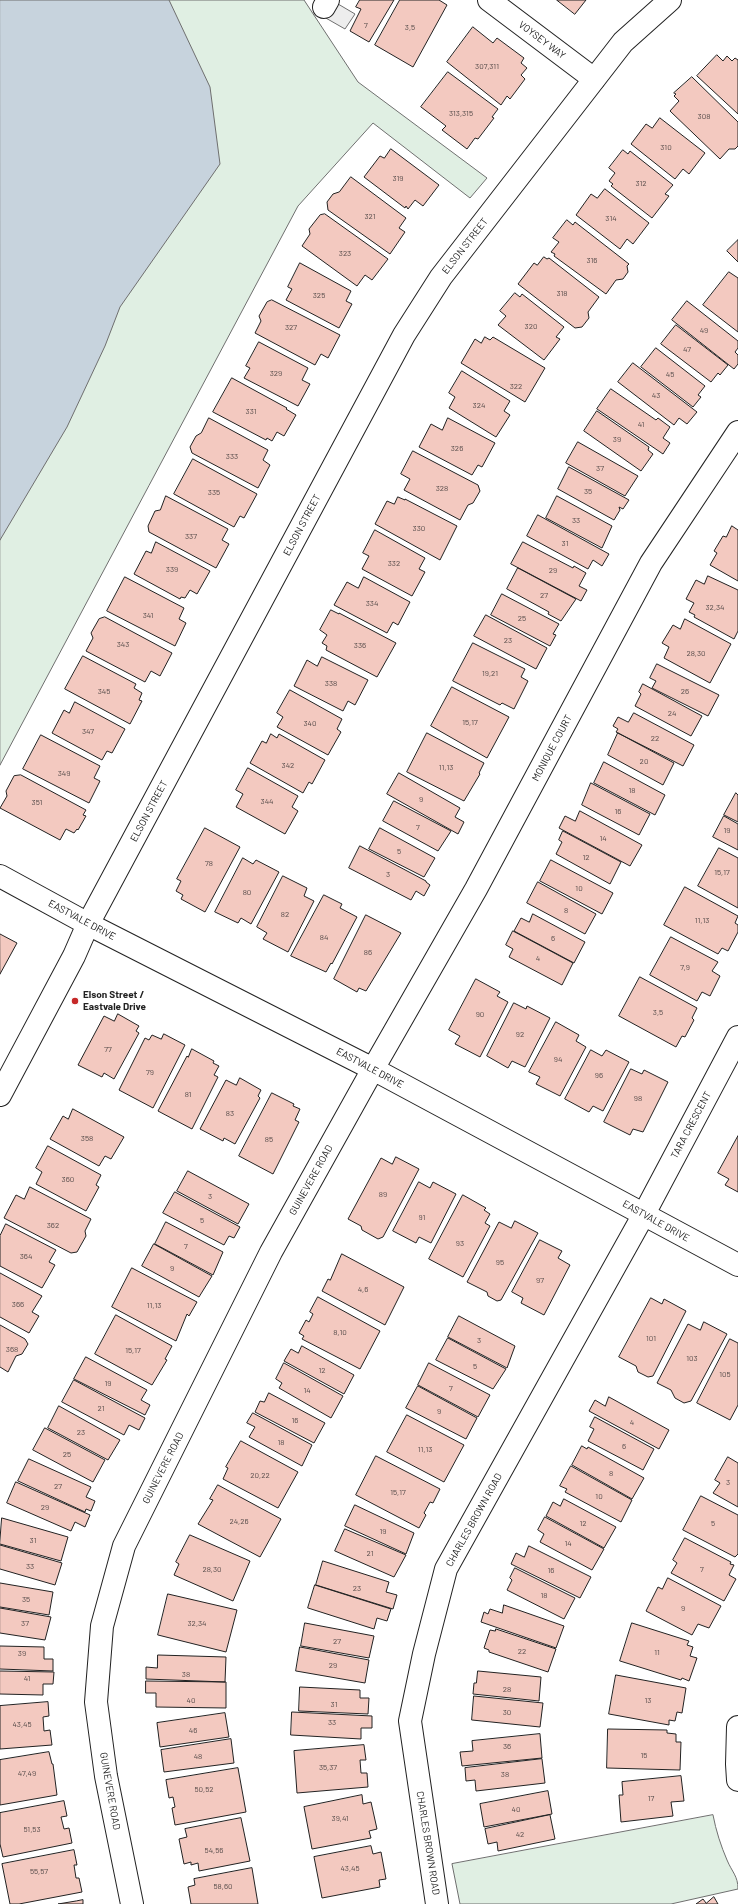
<!DOCTYPE html>
<style>
body{margin:0}
canvas{display:block;background:#fff}
</style>
<canvas width="738" height="1904"></canvas>
<script>
const ctx = document.querySelector('canvas').getContext('2d');
ctx.lineJoin = 'round';
function paint(path, color) { ctx.fillStyle = color; ctx.fill(path, 'evenodd'); }
function stroke(path, color, width, dash) { ctx.strokeStyle = color; ctx.lineWidth = width; ctx.lineCap = dash ? 'butt' : 'round'; ctx.setLineDash(dash || []); ctx.stroke(path); }
function drawText(font, color, halo, rows, align = 'center') {
  ctx.font = font + ' Barlow,sans-serif'; ctx.lineWidth = 3; ctx.setLineDash([]); ctx.textBaseline = 'middle'; ctx.strokeStyle = halo; ctx.fillStyle = color; for (const [text, x, y, turn = 0] of rows) {
    ctx.save(); ctx.translate(x, y); ctx.rotate((+turn || 0) * Math.PI / 180); ctx.textAlign = isNaN(turn) ? turn : align; if (halo) ctx.strokeText(text, 0, 0); ctx.fillText(text, 0, 0); ctx.restore();
  }
}
const green = new Path2D(`
 M0 0H304L358 82 487 178 470 198 373 123 298 206 0 765Z
 M713 1815C716 1831 721 1846 727 1860 732 1872 738 1876 738 1889L671 1904H460L452 1864Z`);
paint(green, '#e0efe3');
stroke(green, '#6f6f6f', 1);
const parking = new Path2D(`
 M333 1 355 14 345 29 324 17Z`);
paint(parking, '#ededed');
stroke(parking, '#6f6f6f', 1);
const water = new Path2D(`
 M0 0H169L210 87 220 164 120 307 105 346 67 427 0 540Z`);
paint(water, '#c7d3dd');
stroke(water, '#6f6f6f', 1);
const building = new Path2D(`
 M360 0H394L369 42 350 31 361 9 356 7Z
 M400 0H439L447 5 413 67 375 45Z
 M557 0H586L575 14Z
 M473 27 493 43 497 38 524 58 521 63 527 68 521 75 525 79 510 99 507 96 501 105 447 62Z
 M717 55 723 61 727 56 732 61 735 58 738 60V114L697 76Z
 M448 72 498 109 492 117 494 118 478 139 475 138 467 149 442 130 446 126 421 107Z
 M692 77 738 122V146L735 149H729L720 159 670 111 679 101 674 96 676 94 674 93Z
 M660 118 705 153 689 174 683 169 675 179 631 144 646 124 652 128Z
 M391 149 439 185 423 206 415 200 408 209 406 206 405 208 364 177 380 156 384 158Z
 M623 150 628 154 630 151 673 185 665 194 669 196 652 218 611 186 613 184 609 181 615 173 609 168Z
 M351 177 406 218 399 228 405 232 390 254 328 210 327 202 333 194 339 192Z
 M605 189 649 223 633 244 627 239 620 249 576 215 591 194 597 198Z
 M325 214 388 259 372 280 365 275 357 286 302 246 310 234 309 229 320 215Z
 M567 220 573 225 575 222 629 264 627 266 628 272 623 279 616 280 606 294 554 256 555 254 551 252 559 242 553 238Z
 M738 240V262L727 251Z
 M544 257 547 259 549 258 599 297 588 312 589 318 582 327 575 328 518 284 534 263 537 265Z
 M300 263 351 291 346 301 352 304 339 328 286 300 292 289 288 287Z
 M729 272 738 278V332L703 305Z
 M515 293 520 297 522 294 564 327 556 337 560 339 544 360 498 325 506 316 500 311Z
 M272 300 340 335 328 358 321 354 315 365 255 333 261 321 259 316 267 302Z
 M687 301 738 341V348L735 352 738 355V364L734 369 672 320Z
 M676 325 728 365 720 375 718 373 711 382 661 344Z
 M485 337 490 340 493 337 545 368 525 402 461 363 475 339 481 343Z
 M259 342 308 368 302 380 310 384 298 406 244 378 250 368 246 366Z
 M656 348 705 386 698 395 701 397 693 407 641 367Z
 M633 363 697 412 687 424 679 418 674 425 618 382Z
 M462 371 510 401 504 411 510 415 496 437 449 408 455 397 449 393Z
 M232 378 287 408 286 409 296 415 284 436 277 432 272 441 267 438 266 440 213 412Z
 M611 389 656 420 658 418 670 427 663 438 670 443 663 454 597 409Z
 M597 411 649 447 648 450 653 454 641 471 584 431Z
 M209 418 268 450 263 460 270 465 258 488 192 453 190 447 196 436 201 433Z
 M448 418 495 443 482 467 478 465 472 475 419 447 431 424 442 430Z
 M578 442 638 476 625 496 566 463Z
 M413 451 478 485 480 491 473 503 468 505 460 520 404 490 410 479 401 474Z
 M193 459 257 494 244 518 240 516 234 527 174 494Z
 M569 467 629 500 623 509 619 507 620 510 614 520 558 489Z
 M166 496 228 529 222 540 229 544 216 568 149 532 148 526 155 511 160 510Z
 M557 496 612 526 602 548 546 518Z
 M398 497 405 500V499L457 526 440 560 375 524 387 501 394 504Z
 M538 515 609 554 602 566 593 560 588 569 527 536Z
 M732 526 738 530V581L710 565 717 553 714 551 723 536 726 537Z
 M375 530 425 558 419 569 425 572 412 596 362 569 369 556 363 553Z
 M156 542 210 571 197 594 190 590 185 598 181 597 180 599 134 574 146 551 151 553Z
 M523 542 573 568 574 566 586 573 579 586 587 590 581 601 511 564Z
 M518 568 576 599 561 621 548 614 549 612 507 589Z
 M708 576 738 590V631L734 639 694 617 695 615 689 612 694 603 686 599 696 580 704 584Z
 M125 577 184 608 179 619 186 623 175 646 107 611Z
 M364 577 410 602 398 625 393 622 387 633 334 605 347 582 358 588Z
 M502 594 559 624 553 634 556 635 550 646 491 615Z
 M331 610 339 614V613L396 643 377 677 326 650 327 646 322 643 327 635 320 630Z
 M486 615 547 648 536 669 474 636Z
 M105 617 172 653 160 676 151 671 145 682 86 651 93 638 91 633 99 619Z
 M685 619 731 644 710 683 664 658 669 647 662 643 673 625 680 629Z
 M473 643 525 669 521 677 528 681 514 709 502 703 500 705 453 681Z
 M83 656 136 684 134 688 142 693 139 700 142 701 130 724 65 689Z
 M322 657 368 680 355 705 348 701 343 711 294 686 307 660 317 666Z
 M657 664 719 695 708 716 652 688 656 681 650 678Z
 M643 684 702 716 691 736 635 706 641 694 639 692Z
 M452 687 509 717 487 758 431 726Z
 M290 690 342 719 337 729 341 732 328 755 277 727 283 717 277 713Z
 M75 702 125 729 112 753 107 751 102 760 52 733 64 710 69 713Z
 M634 713 694 745 683 766 616 732 618 729 613 726 618 717 628 722Z
 M427 733 484 763 479 773 480 774 464 801 407 772Z
 M618 733 674 763 663 785 608 755Z
 M271 734 277 738 279 734 325 760 312 784 309 782 303 793 250 763 262 741 266 743Z
 M41 735 100 766 94 778 100 781 89 803 23 769Z
 M604 762 665 795 655 815 594 783Z
 M248 768 298 796 292 807 298 811 285 834 236 807 243 794 236 790Z
 M399 773 460 808 455 817 464 822 458 834 387 794Z
 M21 775 86 810 83 815 86 816 78 830 77 829 74 833 66 829 60 840 0 808 7 796 6 791 14 776Z
 M591 783 650 814 639 835 582 805Z
 M736 793 738 795V822L724 815Z
 M394 801 451 831 438 851 383 821Z
 M580 811 642 845 630 866 559 828 565 816 575 821Z
 M724 816 738 824V850L713 837Z
 M205 828 240 847 205 912 181 899 183 895 176 891 181 881 177 879Z
 M380 828 435 858 424 877 369 849Z
 M563 831 621 862 610 884 556 854 562 842 559 840Z
 M360 846 426 881V882L430 885 424 896 416 891 411 900 349 868Z
 M719 848 738 858V908L698 886Z
 M243 858 253 864 256 860 279 872 251 924 241 918 238 923 215 912Z
 M551 860 613 893 602 914 540 881Z
 M283 876 307 888 304 896 314 901 288 952 263 939 267 933 257 927Z
 M538 882 596 914 585 934 527 903Z
 M685 887 738 916 735 923 738 925V932L728 951 722 948 718 954 664 925Z
 M324 895 342 904 340 908 357 917 332 964 331 963 326 972 291 956Z
 M533 914 585 942 574 963 514 931 521 918 529 922Z
 M366 915 401 933 366 991 359 988 357 992 334 979Z
 M513 931 573 963 562 985 509 957 513 949 506 945Z
 M0 934 17 943 0 974Z
 M671 937 718 962 712 971 720 976 710 996 702 992 697 1001 650 975Z
 M640 977 697 1008 692 1018 694 1020 685 1037 682 1036 676 1047 619 1016Z
 M476 979 500 992 497 996 508 1002 480 1057 455 1044 460 1036 449 1030Z
 M514 1003 526 1009 527 1006 550 1018 525 1067 512 1061 508 1068 487 1056Z
 M118 1014 139 1026 136 1031 139 1033 114 1079 104 1073 102 1077 78 1065 104 1016 114 1021Z
 M556 1022 579 1035 576 1041 586 1047 560 1096 536 1084 540 1077 529 1072Z
 M164 1034 185 1045 153 1108 119 1090 145 1038 149 1040 152 1035 161 1039Z
 M192 1049 214 1061 213 1063 219 1066 214 1075 218 1077 192 1129 158 1111 187 1056 188 1057Z
 M591 1050 602 1056 606 1050 629 1062 603 1111 593 1106 589 1112 565 1099Z
 M631 1069 642 1074 644 1070 668 1082 643 1132 633 1129 630 1135 604 1122Z
 M240 1078 261 1090 258 1096 260 1098 235 1144 224 1138 223 1141 200 1129 226 1080 236 1085Z
 M272 1093 294 1104 293 1106 300 1109 295 1120 299 1122 273 1174 239 1156Z
 M73 1109 124 1137 111 1159 105 1156 99 1166 50 1139 63 1116 68 1119Z
 M738 1136V1192L725 1185 729 1179 718 1173Z
 M48 1146 101 1175 96 1185 99 1187 86 1211 36 1184 42 1172 36 1168Z
 M396 1157 419 1169 383 1237 378 1239 362 1230 361 1226 348 1219 381 1158 392 1164Z
 M188 1171 249 1204 238 1224 177 1191Z
 M419 1182 430 1188 433 1182 456 1194 431 1243 419 1237 416 1243 393 1231Z
 M30 1187 91 1219 85 1231 86 1236 77 1252 71 1253 4 1218 16 1195 24 1199Z
 M175 1192 240 1227 234 1238 229 1236 224 1245 163 1213Z
 M463 1195 486 1208 484 1210 490 1214 485 1223 490 1226 463 1277 429 1259Z
 M515 1221 538 1233 501 1300 497 1301 488 1296 487 1292 467 1282 499 1222 511 1228Z
 M166 1222 223 1252 213 1275 155 1244Z
 M6 1224 56 1250 49 1262 55 1265 42 1288 0 1266V1236Z
 M540 1240 562 1251 558 1258 570 1265 544 1315 521 1303 523 1298 512 1292Z
 M154 1244 212 1276 199 1297 142 1266Z
 M342 1254 404 1287 385 1325 322 1291 328 1279 330 1280Z
 M132 1268 197 1302 189 1316 187 1314 176 1341 112 1307Z
 M0 1273 42 1296 32 1312 39 1316 29 1333 0 1317Z
 M318 1297 380 1331 360 1369 302 1339 304 1336 299 1333 306 1320 309 1322 313 1314 310 1312Z
 M651 1298 662 1304 664 1299 686 1311 653 1376 648 1377 638 1372 636 1366 619 1357Z
 M116 1315 172 1346 165 1359 167 1360 152 1385 95 1354Z
 M459 1316 515 1346 507 1368 448 1337Z
 M704 1322 727 1334 691 1401 684 1403 675 1398 671 1390 657 1383 688 1324 700 1330Z
 M0 1325 25 1339 28 1344 22 1354 16 1356 8 1372 0 1367Z
 M448 1338 506 1369 493 1389 436 1360Z
 M730 1339 738 1343V1405L730 1420 697 1403Z
 M302 1346 354 1375 344 1394 284 1361 291 1349 298 1353Z
 M86 1357 147 1390 141 1400 150 1405 145 1415 74 1379Z
 M284 1363 343 1396 331 1418 279 1388 282 1383 276 1379Z
 M429 1363 490 1395 478 1417 418 1385Z
 M74 1380 145 1418 139 1430 129 1425 124 1435 62 1402Z
 M418 1386 477 1418 466 1439 406 1408Z
 M269 1393 325 1423 314 1443 255 1412 260 1401 264 1402Z
 M609 1397 669 1430 659 1449 589 1411 595 1400 605 1406Z
 M59 1406 120 1440 108 1460 48 1428Z
 M253 1413 312 1445 302 1466 249 1437 255 1427 247 1423Z
 M407 1415 464 1445 444 1482 387 1452Z
 M595 1417 654 1449 643 1470 588 1441 594 1429 590 1427Z
 M45 1428 105 1460 93 1482 33 1450Z
 M241 1441 298 1472 278 1508 223 1479 228 1468 226 1467Z
 M582 1446 587 1449 588 1447 644 1478 632 1499 572 1465Z
 M376 1456 440 1489 433 1503 430 1502 424 1513 426 1515 419 1528 356 1495Z
 M728 1457 738 1463V1507L713 1493 720 1483 715 1480Z
 M29 1459 91 1487 86 1497 95 1501 91 1511 86 1509 85 1512 18 1481Z
 M571 1466 632 1500 621 1522 565 1492 567 1489 560 1486Z
 M16 1482 90 1515 85 1527 75 1522 71 1531 7 1503Z
 M218 1485 281 1519 260 1557 198 1524 213 1500 210 1499Z
 M701 1496 738 1515V1554L735 1557 683 1530Z
 M564 1499 616 1527 604 1548 546 1516 553 1502 560 1506Z
 M355 1505 414 1533 406 1554 345 1526Z
 M545 1517 604 1549 592 1570 540 1542 544 1534 538 1530Z
 M2 1518 68 1537 61 1561 0 1544Z
 M345 1529 406 1555 394 1577 335 1551Z
 M190 1535 250 1561 233 1601 174 1575 179 1564 176 1562Z
 M685 1538 731 1562 730 1564 734 1565 729 1575 736 1579 724 1601 671 1573 677 1563 673 1560Z
 M0 1545 62 1563 55 1585 0 1569Z
 M529 1546 591 1577 580 1598 511 1564 516 1553 524 1557Z
 M323 1561 389 1582 386 1592 397 1595 393 1609 316 1585Z
 M515 1568 575 1598 564 1619 507 1590 512 1580 510 1578Z
 M668 1578 721 1606 709 1628 698 1624 692 1635 646 1611 658 1587 662 1589Z
 M0 1583 53 1592 49 1615 0 1607Z
 M315 1585 391 1609 387 1621 377 1618 374 1629 308 1608Z
 M168 1594 237 1610 226 1652 158 1635Z
 M504 1605 564 1626 556 1648 481 1622 484 1612 488 1614 490 1609 502 1613Z
 M0 1608 51 1617 45 1640 0 1633Z
 M305 1623 374 1636 369 1658 301 1646Z
 M632 1623 689 1641 687 1645 693 1647 690 1656 697 1658 689 1681 682 1678 681 1680 620 1661Z
 M496 1629 556 1649 548 1672 489 1652V1650L484 1648 490 1630 495 1631Z
 M0 1646 44 1647V1659H53V1671L0 1669Z
 M300 1647 369 1660 365 1683 296 1671Z
 M158 1655 226 1657 225 1682 146 1679V1667L157 1668Z
 M0 1671 54 1672 53 1684H43V1695L0 1694Z
 M478 1671 541 1677 539 1701 473 1694 474 1683H476Z
 M616 1675 686 1688 682 1713 677 1712 675 1721 669 1720V1725L609 1714Z
 M146 1681 226 1682V1708L156 1707V1693H146Z
 M300 1687 360 1690V1698H369L368 1714 299 1711Z
 M474 1696 543 1703 540 1727 472 1720Z
 M48 1702 49 1716 43 1717 44 1731 50 1730 52 1745 0 1749V1706Z
 M292 1712 372 1716V1728H361V1739L291 1735Z
 M225 1713 229 1737 160 1747 157 1723Z
 M608 1729 667 1730V1733L676 1734V1742H681L680 1770 607 1768Z
 M540 1734 542 1758 462 1766 460 1752 473 1751 472 1741Z
 M231 1739 234 1763 164 1772 161 1750Z
 M364 1745 366 1760H360L361 1773H367L368 1787 297 1793 294 1751Z
 M49 1752 52 1764H53L57 1795 0 1805V1760Z
 M542 1759 545 1783 476 1791 475 1780 466 1781 465 1768Z
 M238 1768 246 1812 175 1825 172 1808 175 1807 173 1797 169 1798 166 1780Z
 M681 1776 684 1801 671 1802 673 1816 621 1822 619 1795H623L622 1782Z
 M548 1791 552 1814 484 1827 480 1804Z
 M362 1795 363 1804 371 1802 377 1829 369 1831 371 1838 312 1849 304 1807Z
 M64 1801 67 1816 61 1817 64 1829 69 1828 72 1843 3 1857 0 1844V1813Z
 M550 1815 555 1839 498 1851 497 1842 488 1844 485 1829Z
 M241 1818 250 1861 199 1871 198 1863 191 1865V1862L184 1864 179 1839 187 1837 185 1829Z
 M371 1846 373 1854 381 1852 386 1879 379 1880 380 1887 322 1898 314 1857Z
 M74 1850 77 1865H74L76 1878H79L82 1892 19 1904H10L2 1864Z
 M252 1868 258 1904H191L188 1887 195 1885 194 1879Z
 M714 1897 718 1904H696L703 1899 706 1903Z
 M83 1900V1904H58L76 1901Z`);
paint(building, '#f3c9c0');
stroke(building, '#222', 1);
const street = new Path2D(`
 M489 0 594 79
 M324 7 328 0
 M0 876 88 924 373 1069 738 1265
 M738 1727 737 1764 738 1780
 M132 1904 106 1776 96 1702 102 1626 124 1546 271 1252 373 1069 476 889 651 563 738 432
 M437 1904 410 1721 424 1654 446 1569 644 1214 738 1037`);
const secondary = new Path2D(`
 M0 1095 74 956 88 924 404 335 441 277 623 42 670 0`);
stroke(street, '#222', 24);
stroke(secondary, '#222', 24);
stroke(street, '#fff', 22);
stroke(secondary, '#fff', 22);
for (const [x, y, r, color] of [
 [75,1001,4,"#c62828"]
]) { const dot = new Path2D(); dot.arc(x, y, r, 0, 2 * Math.PI); ctx.fillStyle = color; ctx.fill(dot); stroke(dot, '#fff', 1.5); }
drawText('8px', '#564c4a', null, [
 ["7",366,25],
 ["3,5",410,27],
 ["307,311",487,66],
 ["313,315",461,113],
 ["308",704,116],
 ["310",666,147],
 ["319",398,178],
 ["312",641,183],
 ["321",370,216],
 ["314",611,218],
 ["323",345,253],
 ["316",592,260],
 ["318",562,293],
 ["325",319,295],
 ["320",531,326],
 ["327",291,327],
 ["49",704,330],
 ["47",687,349],
 ["329",276,373],
 ["45",670,374],
 ["322",516,386],
 ["43",656,395],
 ["324",479,405],
 ["331",251,411],
 ["41",641,424],
 ["39",617,439],
 ["326",457,448],
 ["333",232,456],
 ["37",600,468],
 ["328",442,488],
 ["35",588,491],
 ["335",214,492],
 ["33",576,520],
 ["330",419,528],
 ["337",191,536],
 ["31",565,543],
 ["332",394,563],
 ["339",172,569],
 ["29",553,570],
 ["27",544,595],
 ["334",372,603],
 ["32,34",715,607],
 ["341",148,615],
 ["25",522,618],
 ["23",508,640],
 ["343",123,644],
 ["336",360,645],
 ["28,30",696,653],
 ["19,21",490,673],
 ["338",331,683],
 ["345",104,691],
 ["26",685,691],
 ["24",672,713],
 ["15,17",470,722],
 ["340",310,723],
 ["347",88,731],
 ["22",655,738],
 ["20",644,761],
 ["342",288,765],
 ["11,13",446,767],
 ["349",64,773],
 ["18",632,790],
 ["9",421,799],
 ["344",267,801],
 ["351",37,802],
 ["16",618,811],
 ["7",418,827],
 ["19",727,830],
 ["14",603,838],
 ["5",399,851],
 ["12",586,857],
 ["78",209,863],
 ["15,17",722,872],
 ["3",388,874],
 ["10",579,888],
 ["80",247,892],
 ["8",566,910],
 ["82",285,914],
 ["11,13",702,920],
 ["84",324,937],
 ["6",553,938],
 ["86",368,952],
 ["4",538,958],
 ["7,9",685,967],
 ["3,5",658,1012],
 ["90",480,1014],
 ["92",520,1034],
 ["77",108,1049],
 ["94",558,1059],
 ["79",150,1072],
 ["96",599,1075],
 ["81",188,1094],
 ["98",638,1098],
 ["83",230,1113],
 ["358",87,1138],
 ["85",269,1139],
 ["360",68,1179],
 ["89",383,1194],
 ["3",210,1196],
 ["91",422,1217],
 ["5",202,1220],
 ["362",53,1225],
 ["93",460,1243],
 ["7",186,1246],
 ["364",26,1256],
 ["95",500,1262],
 ["9",172,1268],
 ["97",540,1280],
 ["4,6",363,1289],
 ["366",18,1304],
 ["11,13",154,1305],
 ["8,10",340,1332],
 ["101",651,1338],
 ["3",479,1340],
 ["368",12,1349],
 ["15,17",133,1350],
 ["103",692,1358],
 ["5",475,1366],
 ["12",322,1370],
 ["105",725,1374],
 ["19",108,1383],
 ["7",451,1388],
 ["14",307,1390],
 ["21",101,1408],
 ["9",439,1411],
 ["16",295,1420],
 ["4",632,1422],
 ["23",81,1432],
 ["18",281,1442],
 ["6",624,1446],
 ["11,13",425,1449],
 ["25",67,1454],
 ["8",611,1473],
 ["20,22",260,1475],
 ["3",728,1482],
 ["27",58,1486],
 ["15,17",398,1492],
 ["10",599,1496],
 ["29",45,1507],
 ["24,26",239,1521],
 ["12",583,1523],
 ["5",713,1523],
 ["19",383,1531],
 ["31",33,1540],
 ["14",568,1543],
 ["21",370,1553],
 ["33",30,1566],
 ["28,30",212,1569],
 ["7",702,1569],
 ["16",551,1570],
 ["23",357,1588],
 ["18",544,1595],
 ["35",26,1599],
 ["9",683,1608],
 ["37",25,1623],
 ["32,34",197,1623],
 ["27",337,1641],
 ["22",522,1651],
 ["11",657,1652],
 ["39",22,1653],
 ["29",333,1665],
 ["38",186,1674],
 ["41",27,1678],
 ["28",507,1689],
 ["40",191,1700],
 ["13",648,1700],
 ["31",334,1704],
 ["30",507,1712],
 ["33",332,1722],
 ["43,45",22,1724],
 ["46",193,1730],
 ["36",507,1746],
 ["15",644,1755],
 ["48",198,1756],
 ["35,37",328,1767],
 ["47,49",27,1773],
 ["38",505,1774],
 ["50,52",204,1789],
 ["17",651,1798],
 ["40",516,1809],
 ["39,41",340,1818],
 ["51,53",32,1829],
 ["42",520,1834],
 ["54,56",214,1850],
 ["43,45",350,1868],
 ["55,57",39,1871],
 ["58,60",223,1886]
]);
drawText('10px', '#222', '#fff', [
 ["VOYSEY WAY",542,40,37],
 ["ELSON STREET",465,246,-52],
 ["ELSON STREET",302,525,-62],
 ["MONIQUE COURT",552,748,-62],
 ["ELSON STREET",149,811,-62],
 ["EASTVALE DRIVE",82,920,28],
 ["EASTVALE DRIVE",370,1068,28],
 ["TARA CRESCENT",691,1125,-62],
 ["GUINEVERE ROAD",311,1180,-61],
 ["EASTVALE DRIVE",656,1221,29],
 ["GUINEVERE ROAD",163,1468,-63],
 ["CHARLES BROWN ROAD",474,1520,-61],
 ["GUINEVERE ROAD",110,1791,80],
 ["CHARLES BROWN ROAD",428,1843,81]
]);
drawText('bold 10px', '#222', '#fff', [
 ["Elson Street /",83,995],
 ["Eastvale Drive",83,1007]
], 'left');
</script>
